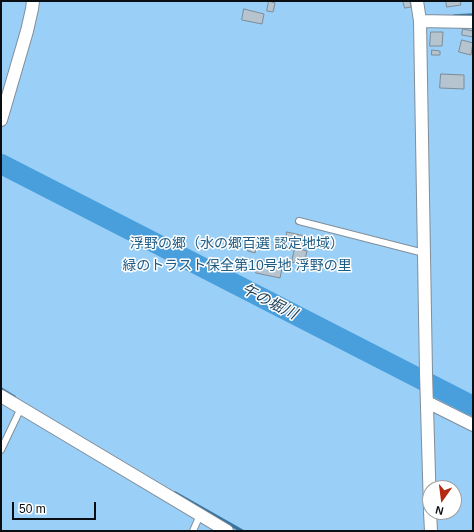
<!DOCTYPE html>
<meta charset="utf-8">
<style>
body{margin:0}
#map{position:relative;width:474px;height:532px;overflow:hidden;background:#eef7fe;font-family:Arial,sans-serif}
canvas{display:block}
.frame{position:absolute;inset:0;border:2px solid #090e12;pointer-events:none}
.north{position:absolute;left:422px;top:480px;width:40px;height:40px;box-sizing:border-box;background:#fff;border:1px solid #9d9fa0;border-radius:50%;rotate:194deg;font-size:11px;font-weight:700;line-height:16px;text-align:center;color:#090e12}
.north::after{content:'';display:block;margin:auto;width:14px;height:18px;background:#b5280f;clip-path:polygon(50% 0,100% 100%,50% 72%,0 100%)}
.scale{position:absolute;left:12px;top:502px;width:84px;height:18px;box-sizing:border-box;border:2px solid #090e12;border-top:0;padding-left:5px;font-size:12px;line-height:14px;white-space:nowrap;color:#090e12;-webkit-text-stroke:3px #fff;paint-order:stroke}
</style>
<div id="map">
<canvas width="474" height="532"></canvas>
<div class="frame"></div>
<div class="north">N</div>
<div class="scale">50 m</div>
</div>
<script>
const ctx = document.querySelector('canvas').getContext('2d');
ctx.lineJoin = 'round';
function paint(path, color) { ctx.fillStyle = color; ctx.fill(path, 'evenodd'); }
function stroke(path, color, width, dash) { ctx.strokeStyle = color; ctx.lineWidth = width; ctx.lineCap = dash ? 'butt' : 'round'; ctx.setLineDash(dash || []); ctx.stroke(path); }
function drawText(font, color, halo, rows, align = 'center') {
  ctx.font = font + ' Arial,"Noto Sans JP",sans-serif'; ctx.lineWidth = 3; ctx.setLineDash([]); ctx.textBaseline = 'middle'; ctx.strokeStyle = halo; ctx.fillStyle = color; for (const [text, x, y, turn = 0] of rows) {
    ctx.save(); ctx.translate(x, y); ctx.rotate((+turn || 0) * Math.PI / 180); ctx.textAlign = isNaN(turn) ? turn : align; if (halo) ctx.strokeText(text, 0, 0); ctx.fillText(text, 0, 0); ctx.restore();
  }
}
paint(new Path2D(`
 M1 1H473V531H1ZM430 488H454V512H430Z`), '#9acff8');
stroke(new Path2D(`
 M454 16 473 15
 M1 389 14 397
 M175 493 242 531`), '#36749f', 3.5);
stroke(new Path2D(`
 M1 164 473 406`), '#499fdb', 20);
const building = new Path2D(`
 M269 1 275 3 273 12 267 11Z
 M403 1H410L411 7 405 8Z
 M446 1H460L461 5 447 7Z
 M244 9 264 14 262 24 242 20Z
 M463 29 473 31V37L462 35Z
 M431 32H443L442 46H430Z
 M462 40 473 43 471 55 459 52Z
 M432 50 440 51V55H432Z
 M441 74 464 75V89L440 88Z
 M287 232 305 236 303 245 286 241Z
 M250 242 257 243 255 253 248 251Z
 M295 248 307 251 304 264 292 262Z
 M259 259 283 264 280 278 256 273Z`);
paint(building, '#b5c4cf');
stroke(building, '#7e8c97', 1);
const lane = new Path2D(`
 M299 221 424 253
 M1 450 21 408
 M193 531 200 515`);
const street = new Path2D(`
 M417 1 420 21 426 373 430 509
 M420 21 473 22
 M1 120 27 31 32 9 33 1
 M1 396 227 531
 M427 402 473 425
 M430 512 431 531`);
stroke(lane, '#808e99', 8);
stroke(street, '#808e99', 14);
stroke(lane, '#fff', 6);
stroke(street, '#fff', 12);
drawText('14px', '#1e5c85', '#fff', [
 ["浮野の郷（水の郷百選 認定地域）",237,244],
 ["緑のトラスト保全第10号地 浮野の里",237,266]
]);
drawText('italic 15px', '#163a54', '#fff', [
 ["午の堀川",269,302,27]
]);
</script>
